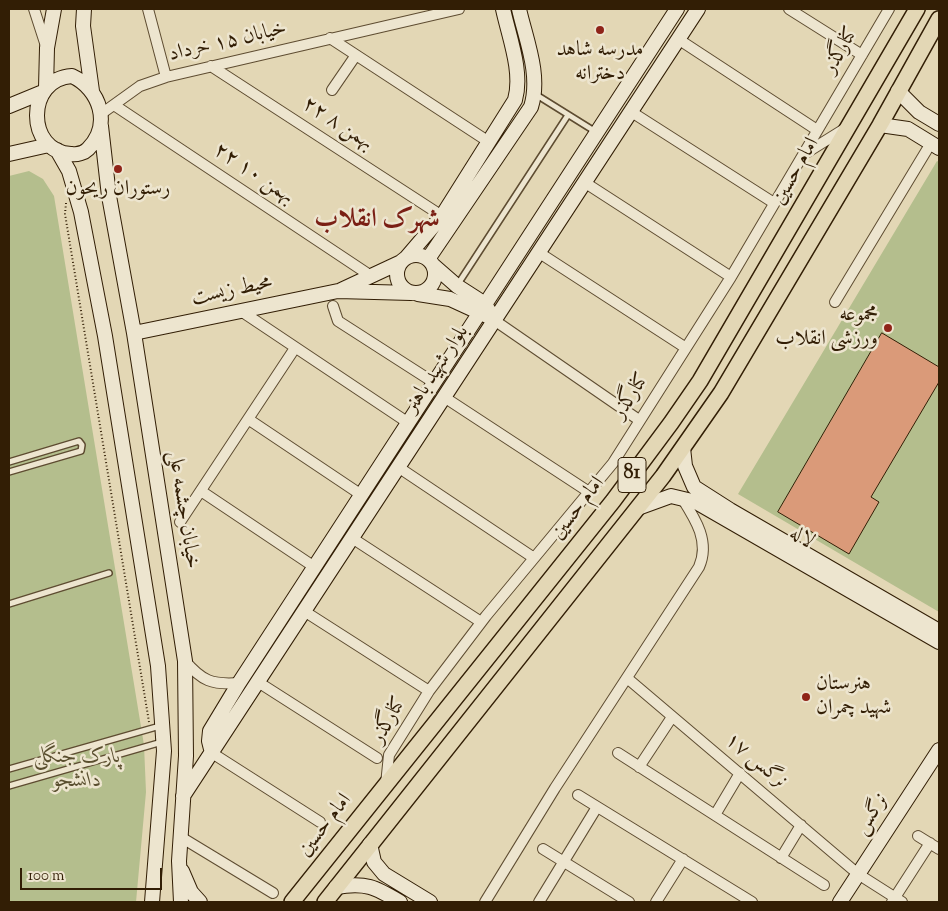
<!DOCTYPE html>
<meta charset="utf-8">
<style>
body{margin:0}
#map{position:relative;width:948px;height:911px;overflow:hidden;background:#e3d7b5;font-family:"Sorts Mill Goudy",serif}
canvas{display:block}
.frame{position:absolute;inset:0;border:10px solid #321e05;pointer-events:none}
.scale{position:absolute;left:20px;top:868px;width:142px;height:22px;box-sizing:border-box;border:2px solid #321e05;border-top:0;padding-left:6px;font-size:15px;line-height:18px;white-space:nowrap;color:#321e05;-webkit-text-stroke:4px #ede5cf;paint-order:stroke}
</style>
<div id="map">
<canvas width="948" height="911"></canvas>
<div class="frame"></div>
<div class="scale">100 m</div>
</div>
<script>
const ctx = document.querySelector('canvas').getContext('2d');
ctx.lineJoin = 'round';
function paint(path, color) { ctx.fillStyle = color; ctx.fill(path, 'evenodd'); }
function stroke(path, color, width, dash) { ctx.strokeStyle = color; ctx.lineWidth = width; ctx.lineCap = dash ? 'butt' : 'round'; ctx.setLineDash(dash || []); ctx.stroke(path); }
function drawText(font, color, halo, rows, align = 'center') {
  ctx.font = font + ' "Sorts Mill Goudy",Amiri,serif'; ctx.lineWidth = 5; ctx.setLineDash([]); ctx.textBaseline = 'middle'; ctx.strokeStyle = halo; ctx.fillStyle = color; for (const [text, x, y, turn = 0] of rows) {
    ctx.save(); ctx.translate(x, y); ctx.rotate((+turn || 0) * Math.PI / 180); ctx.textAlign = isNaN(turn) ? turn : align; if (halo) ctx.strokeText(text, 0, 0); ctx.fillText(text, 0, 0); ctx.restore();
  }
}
paint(new Path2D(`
 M937 161 939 162V612L738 494Z
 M29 171 43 179 54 196 144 745 146 792 136 902H9V176Z`), '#b4be8d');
const building = new Path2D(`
 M882 333 939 367V382L871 497 879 502 849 554 778 512Z`);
paint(building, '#da9a79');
stroke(building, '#321e05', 1);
const lane = new Path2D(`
 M535 94 596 132
 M458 284 568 115
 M9 462 79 441 82 445 81 451 9 472
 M9 604 109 573
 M9 769 160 726
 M9 786 162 742`);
const street = new Path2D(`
 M34 9 46 46
 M148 9 166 77
 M789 9 862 55
 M330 38 489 142
 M678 39 817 130
 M211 66 442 216
 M332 90 356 55
 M114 105 371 276
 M630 111 774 203
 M101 114 140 86 166 77 459 9
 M806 153 846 128
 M584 182 731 277
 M538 252 686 348
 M835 302 931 143
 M333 306 338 321 433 382
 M241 311 407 422
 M494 320 639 420
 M444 397 589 492
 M248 419 360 494
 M398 467 534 558
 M201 491 313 566
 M180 522 295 348
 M352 538 481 622
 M304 611 429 691
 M185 661C202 681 212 685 239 683
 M627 678 858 874 902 902
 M258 682 377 758
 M212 753 320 822
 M618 753 824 885
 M639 767 672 717
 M386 784 389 755 429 691 486 616 613 463 731 277 889 9
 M578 795 752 902
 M715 815 740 773
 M179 836 273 893
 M918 836 939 849
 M543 849 629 902
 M781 858 801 825
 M485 902 555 788 699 567C710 542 696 520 682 498
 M539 902 597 807
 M656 902 683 859
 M892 902 930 843`);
const secondary = new Path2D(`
 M84 9 83 26 92 91
 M72 76C100 89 112 125 88 149 84 153 77 155 71 154 26 152 25 79 72 76Z
 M46 88 47 48 54 9
 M898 91 919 112 939 124
 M9 106 43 92
 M880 125 908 129 939 148
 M101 126 109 196 134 333 185 661 186 756 179 861 181 902
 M57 150 69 171 81 212 105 336 158 666 164 751 152 902
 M9 154 49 145
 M397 274a19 19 0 1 1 38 0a19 19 0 1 1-38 0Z
 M406 258 442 216 515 100C523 72 509 37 503 9
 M428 259 531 107C541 75 526 40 519 9
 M433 265 457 286 485 304 489 311
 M341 290 401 262
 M418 294 450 299 487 316
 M134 333 338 291 411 293
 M683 448 685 466 694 487 730 510 939 631
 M638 508 671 496 696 502 939 642
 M212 753 209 741 210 731 239 683 677 9
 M183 796 698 9
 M370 844 374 862 384 874 430 902
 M182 871 191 892 200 902
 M336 887C366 882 375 887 400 902
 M840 902 939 750`);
const primary = new Path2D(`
 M292 902 613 501 671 423 700 381 917 9
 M325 902 663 476 721 393 880 125 939 19`);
stroke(lane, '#5e4c31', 8);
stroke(street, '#5e4c31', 12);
stroke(secondary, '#321e05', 16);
stroke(primary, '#321e05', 18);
stroke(new Path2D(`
 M66 203 65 214 149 722`), '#321e05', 2, [1, 2.5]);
stroke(lane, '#ede5cf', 5);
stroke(street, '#ede5cf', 10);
stroke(secondary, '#ede5cf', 14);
stroke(primary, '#e3d7b5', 15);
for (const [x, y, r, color] of [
 [600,30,5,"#8f2418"],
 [118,169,5,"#8f2418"],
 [888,328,5,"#8f2418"],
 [806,697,5,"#8f2418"]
]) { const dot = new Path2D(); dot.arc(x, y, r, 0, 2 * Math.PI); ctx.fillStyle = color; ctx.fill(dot); stroke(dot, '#ede5cf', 2); }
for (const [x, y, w] of [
 [632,475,28]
]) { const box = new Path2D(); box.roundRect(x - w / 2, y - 17.5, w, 35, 4); ctx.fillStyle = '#ede5cf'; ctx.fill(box); stroke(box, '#321e05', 1); }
drawText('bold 20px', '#321e05', null, [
 ["81",632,475]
]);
drawText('21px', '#321e05', '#ede5cf', [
 ["خیابان ۱۵ خرداد",228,43,-13],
 ["کنارگذر",842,51,-60],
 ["۲۲ بهمن ۸",337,125,33],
 ["امام حسین",797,172,-60],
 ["۲۲ بهمن ۱۰",253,175,34],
 ["محیط زیست",232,292,-12],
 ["بلوار شهید باهنر",438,370,-57],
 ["کنارگذر",632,397,-57],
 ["امام حسین",579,509,-52],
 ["خیابان چشمه علی",182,510,81],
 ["لاله",801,539,30],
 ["کنارگذر",390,721,-60],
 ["نرگس ۱۷",755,762,40],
 ["نرگس",873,815,-57],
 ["امام حسین",326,826,-52]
]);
drawText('21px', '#321e05', '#ede5cf', [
 ["مدرسه شاهد",600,51],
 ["دخترانه",600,75],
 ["رستوران ریحون",118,190],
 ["مجموعه",878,316,"right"],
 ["ورزشی انقلاب",878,340,"right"],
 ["هنرستان",816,685,"left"],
 ["شهید چمران",816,709,"left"]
]);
drawText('italic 21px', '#594e2e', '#ede5cf', [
 ["پارک جنگلی",77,758],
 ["دانشجو",77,782]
]);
drawText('bold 26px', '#7a1f14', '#ede5cf', [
 ["شهرک انقلاب",377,222]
]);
</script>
